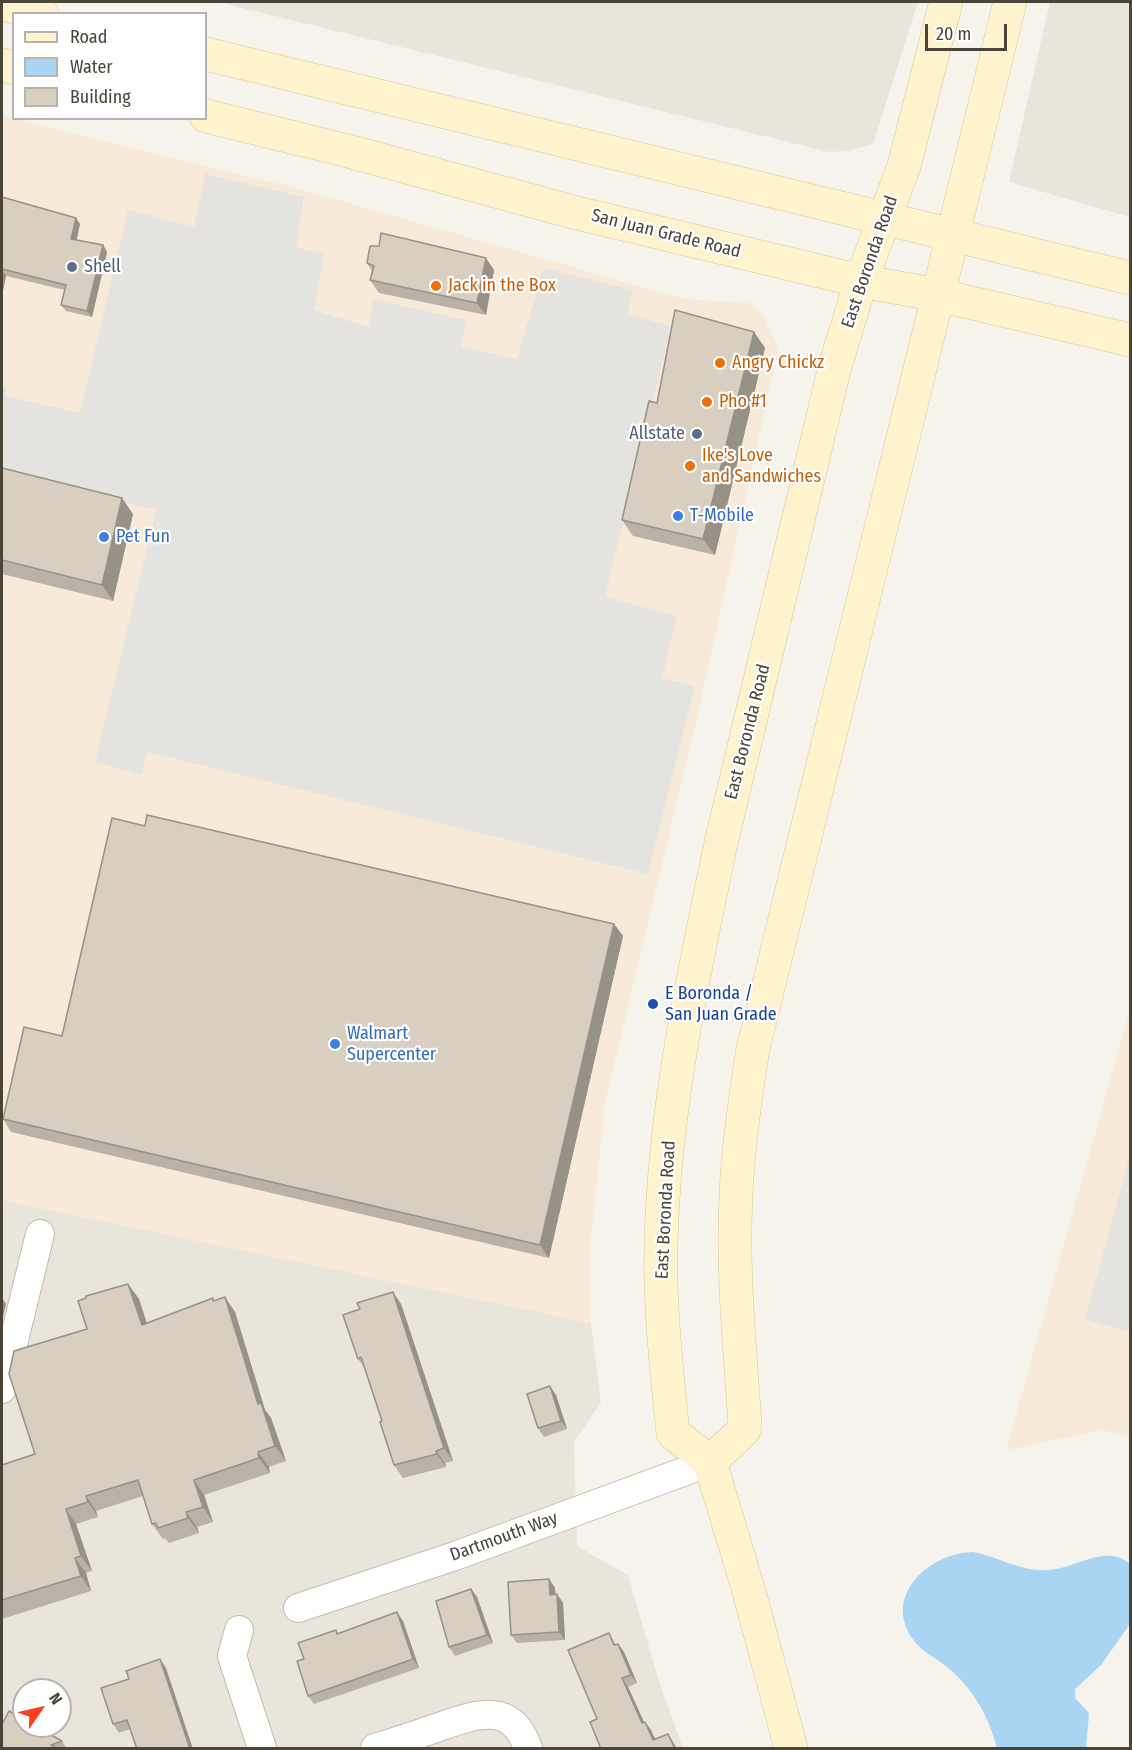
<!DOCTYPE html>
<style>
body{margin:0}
#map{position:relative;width:1132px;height:1750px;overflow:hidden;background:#f6f3ec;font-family:"Fira Sans Condensed",sans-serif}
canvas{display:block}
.frame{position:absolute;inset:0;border:3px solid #4b4439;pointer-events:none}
.legend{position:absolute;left:12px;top:12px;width:195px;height:108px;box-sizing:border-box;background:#fff;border:2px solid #b7b4b0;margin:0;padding:8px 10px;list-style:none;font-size:18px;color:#4b4439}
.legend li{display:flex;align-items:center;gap:12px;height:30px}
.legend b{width:30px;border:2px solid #b7b4b0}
.north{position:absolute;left:12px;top:1678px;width:60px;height:60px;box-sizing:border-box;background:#fff;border:2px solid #b7b4b0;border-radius:50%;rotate:56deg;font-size:16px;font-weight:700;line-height:24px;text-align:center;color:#4b4439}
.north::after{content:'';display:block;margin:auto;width:21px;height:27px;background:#fc3f1d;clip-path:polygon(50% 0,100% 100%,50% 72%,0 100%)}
.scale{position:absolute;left:925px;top:24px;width:82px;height:27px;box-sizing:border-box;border:3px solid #4b4439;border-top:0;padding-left:8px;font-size:18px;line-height:21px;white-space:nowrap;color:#4b4439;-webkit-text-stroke:4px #fff;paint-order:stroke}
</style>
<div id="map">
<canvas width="1132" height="1750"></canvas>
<div class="frame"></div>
<ul class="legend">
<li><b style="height:8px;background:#fff3cd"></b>Road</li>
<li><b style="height:16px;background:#a9d4f2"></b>Water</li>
<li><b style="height:16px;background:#d8cfc1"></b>Building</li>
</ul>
<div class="north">N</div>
<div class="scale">20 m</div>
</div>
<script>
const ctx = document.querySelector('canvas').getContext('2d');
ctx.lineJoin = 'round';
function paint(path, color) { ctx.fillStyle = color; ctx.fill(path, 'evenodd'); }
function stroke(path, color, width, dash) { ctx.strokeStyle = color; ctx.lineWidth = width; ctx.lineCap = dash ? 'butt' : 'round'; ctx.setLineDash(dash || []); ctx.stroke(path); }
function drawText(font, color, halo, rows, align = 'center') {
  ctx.font = font + ' "Fira Sans Condensed",sans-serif'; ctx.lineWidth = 4.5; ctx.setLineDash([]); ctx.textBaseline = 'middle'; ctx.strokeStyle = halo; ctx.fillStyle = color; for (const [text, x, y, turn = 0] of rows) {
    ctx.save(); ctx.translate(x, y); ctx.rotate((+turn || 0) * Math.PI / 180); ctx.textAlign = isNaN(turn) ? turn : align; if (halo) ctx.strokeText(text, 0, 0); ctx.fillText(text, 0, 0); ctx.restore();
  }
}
paint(new Path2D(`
 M218 2H918L873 144 847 151 829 152Z
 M1050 2H1130V217L1009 182Z
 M2 1200 591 1323 601 1402 574 1442 577 1546 628 1575 660 1685 683 1748H2ZM24 1690H60V1726H24Z`), '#eae5da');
paint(new Path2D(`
 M2 116 296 188 684 299 749 303 764 316 778 349 696 722 605 1102 590 1248 591 1323 2 1200Z
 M1130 1010V1438L1104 1430 1006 1450Z`), '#f7ead8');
paint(new Path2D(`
 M205 174 304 197 296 247 324 255 314 310 369 327 373 299 466 320 461 347 517 359 544 268 633 290 627 314 671 326 605 597 677 616 662 678 695 686 648 874 147 752 141 775 95 762 156 510 2 473V386L7 387 5 396 80 413 128 210 194 227Z
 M1130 1155V1332L1085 1319Z`), '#e5e3e0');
paint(new Path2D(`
 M973 1552C999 1557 1024 1573 1050 1570 1075 1568 1107 1543 1130 1564V1624L1101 1665 1075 1689V1698L1089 1713 1086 1748H997C989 1717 973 1688 947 1667 935 1657 921 1652 912 1638 883 1594 930 1553 973 1552Z`), '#a9d4f2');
const minor = new Path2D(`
 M2 1389 40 1234
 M298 1608 455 1556 710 1462
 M239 1630 232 1656 262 1748
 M375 1748C395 1742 416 1735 436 1728 474 1715 511 1699 528 1748`);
const secondary = new Path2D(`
 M2 4 42 14
 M206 54 1130 278
 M2 65 14 68
 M206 116 348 151 577 213 861 281 938 295 1130 340
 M710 1462 744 1430 745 1425C740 1348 732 1273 736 1195 738 1146 745 1098 753 1049L1010 2
 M791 1748 748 1588 710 1462 673 1433C668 1383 662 1333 661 1283 658 1136 691 986 721 843L834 370 861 281 904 166 946 2`);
stroke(minor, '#c2bbae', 30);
stroke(secondary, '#d6c79b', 34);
stroke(minor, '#fff', 28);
stroke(secondary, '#fff3cd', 33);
paint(new Path2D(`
 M2 197 76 218 80 224 77 240 103 245 107 252 92 317 66 311 61 305 65 290 6 276 2 295Z
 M367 263 494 270 486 315 379 293 370 280 372 271Z
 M754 332 765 348 715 555 633 536 622 520 657 403Z
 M2 468 133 514 113 601 2 574Z
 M145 826 614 924 623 936 549 1258 11 1132 3 1119 62 1036Z
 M128 1284 139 1299 147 1323 214 1300 235 1312 265 1410 271 1418 286 1461 269 1467 270 1473 204 1495 213 1522 197 1527 199 1533 169 1543 165 1538 163 1539 152 1524 143 1496 96 1511 98 1517 76 1524 92 1571 86 1573 91 1591 2 1619V1465L35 1454 87 1329Z
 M401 1304 453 1461 445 1463 446 1467 403 1478 394 1465 382 1421 365 1368 358 1359Z
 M556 1395 567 1429 544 1437 538 1428Z
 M549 1579 555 1588V1595L557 1594 563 1603 565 1640 517 1643 511 1635Z
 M471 1589 477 1597 493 1643 455 1656 449 1647Z
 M403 1621 419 1668 314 1704 308 1696 304 1659 336 1630 338 1633Z
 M609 1633 616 1645 618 1644 624 1652 637 1683 628 1687 644 1722 651 1730 655 1739 668 1734 677 1749H601Z
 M166 1668 130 1729 119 1733 113 1724Z
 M62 1741 67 1749H2Z`), '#bab2a6');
paint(new Path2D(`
 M76 218 80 224 75 245 71 239Z
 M103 245 107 252 92 317 87 311Z
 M486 258 494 270 486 315 477 303Z
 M2 270 6 276 2 295Z
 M754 332 765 348 715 555 703 539Z
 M122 498 133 514 113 601 102 585Z
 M614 924 623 936 549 1258 540 1245Z
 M128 1284 139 1299 152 1340 142 1325Z
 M393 1292 401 1304 453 1461 444 1448Z
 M225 1297 235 1312 265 1410 271 1418 286 1461 275 1446 258 1404Z
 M2 1298 6 1304 2 1321Z
 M550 1386 556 1395 567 1429 561 1421Z
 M436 1451 445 1463 446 1467 437 1454Z
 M258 1452 269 1467 270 1473 259 1458Z
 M194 1480 204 1495 213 1522 203 1507Z
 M86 1496 96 1511 98 1517 88 1502Z
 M66 1509 76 1524 92 1571 81 1556Z
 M186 1512 197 1527 199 1533 188 1518Z
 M75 1558 86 1573 91 1591 81 1576Z
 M549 1579 555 1588 556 1603 550 1595Z
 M471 1589 477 1597 493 1643 487 1635Z
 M557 1594 563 1603 565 1640 559 1632Z
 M397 1612 403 1621 419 1668 413 1659Z
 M618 1644 624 1652 637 1683 631 1675Z
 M160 1659 166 1668 193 1749H190Z
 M622 1678 628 1687 648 1731 642 1723Z
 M645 1722 651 1730 659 1748 653 1740Z
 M668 1734 673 1742 677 1749H675Z`), '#979187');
const building = new Path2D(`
 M2 197 76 218 71 239 103 245 87 311 61 305 66 285 2 269Z
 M381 233 486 258 477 303 370 280 374 266 367 263 370 246H379Z
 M675 310 754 332 703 539 622 520 649 401 657 403Z
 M2 468 122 498 102 585 2 560Z
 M147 815 614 924 540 1245 3 1119 24 1027 62 1036 112 818 145 826Z
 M128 1284 142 1325 213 1298V1301L225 1297 258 1404 261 1403 275 1446 258 1452 259 1458 194 1480 203 1507 186 1512 188 1518 158 1528 156 1523 152 1524 138 1480 86 1496 88 1502 66 1509 81 1556 75 1558 81 1576 2 1600V1465L35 1454 9 1374 14 1351 87 1329 78 1301 86 1298V1296Z
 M393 1292 444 1448 436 1451 437 1454 394 1465 380 1422 382 1421 361 1357 358 1359 343 1315 360 1309 357 1303Z
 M550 1386 561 1421 538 1428 527 1394Z
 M549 1579 550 1595 557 1594 559 1632 511 1635 508 1582Z
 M471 1589 487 1635 449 1647 436 1601Z
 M397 1612 413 1659 308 1696 297 1661 304 1659 298 1643 336 1630 337 1634Z
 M609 1633 614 1645 618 1644 631 1675 622 1678 642 1723 645 1722 653 1740 668 1734 675 1749H601L590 1722 597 1719 568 1650Z
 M160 1659 190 1749H137L127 1720 113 1724 101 1688 129 1679 126 1671Z
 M9 1711 24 1720V1726H35L62 1741 51 1745 58 1749H2V1724Z`);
paint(building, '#d8cfc1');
stroke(building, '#979187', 1.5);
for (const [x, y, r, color] of [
 [72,267,6,"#5c6f8a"],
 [436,286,6,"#e8710a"],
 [720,363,6,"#e8710a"],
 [707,402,6,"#e8710a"],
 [697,434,6,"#5c6f8a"],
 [690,466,6,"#e8710a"],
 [678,516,6,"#3f7fe0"],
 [104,537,6,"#3f7fe0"],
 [653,1004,6,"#1a4fb4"],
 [335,1044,6,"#3f7fe0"]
]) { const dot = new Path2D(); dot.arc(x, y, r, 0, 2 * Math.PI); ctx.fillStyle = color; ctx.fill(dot); stroke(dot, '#fff', 2); }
drawText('18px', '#4b4439', '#fff', [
 ["San Juan Grade Road",666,234,14],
 ["East Boronda Road",870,262,-71],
 ["East Boronda Road",748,732,-76],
 ["East Boronda Road",666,1210,-87],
 ["Dartmouth Way",504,1537,-20]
]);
drawText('18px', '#4e5e75', '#fff', [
 ["Shell",84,267],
 ["Allstate",685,434,"right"]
], 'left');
drawText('18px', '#c56008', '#fff', [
 ["Jack in the Box",448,286],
 ["Angry Chickz",732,363],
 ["Pho #1",719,402],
 ["Ike's Love",702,456],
 ["and Sandwiches",702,477]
], 'left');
drawText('18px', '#366cbe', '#fff', [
 ["T-Mobile",690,516],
 ["Pet Fun",116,537],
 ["Walmart",347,1034],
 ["Supercenter",347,1055]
], 'left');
drawText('18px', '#164399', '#fff', [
 ["E Boronda /",665,994],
 ["San Juan Grade",665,1015]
], 'left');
</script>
